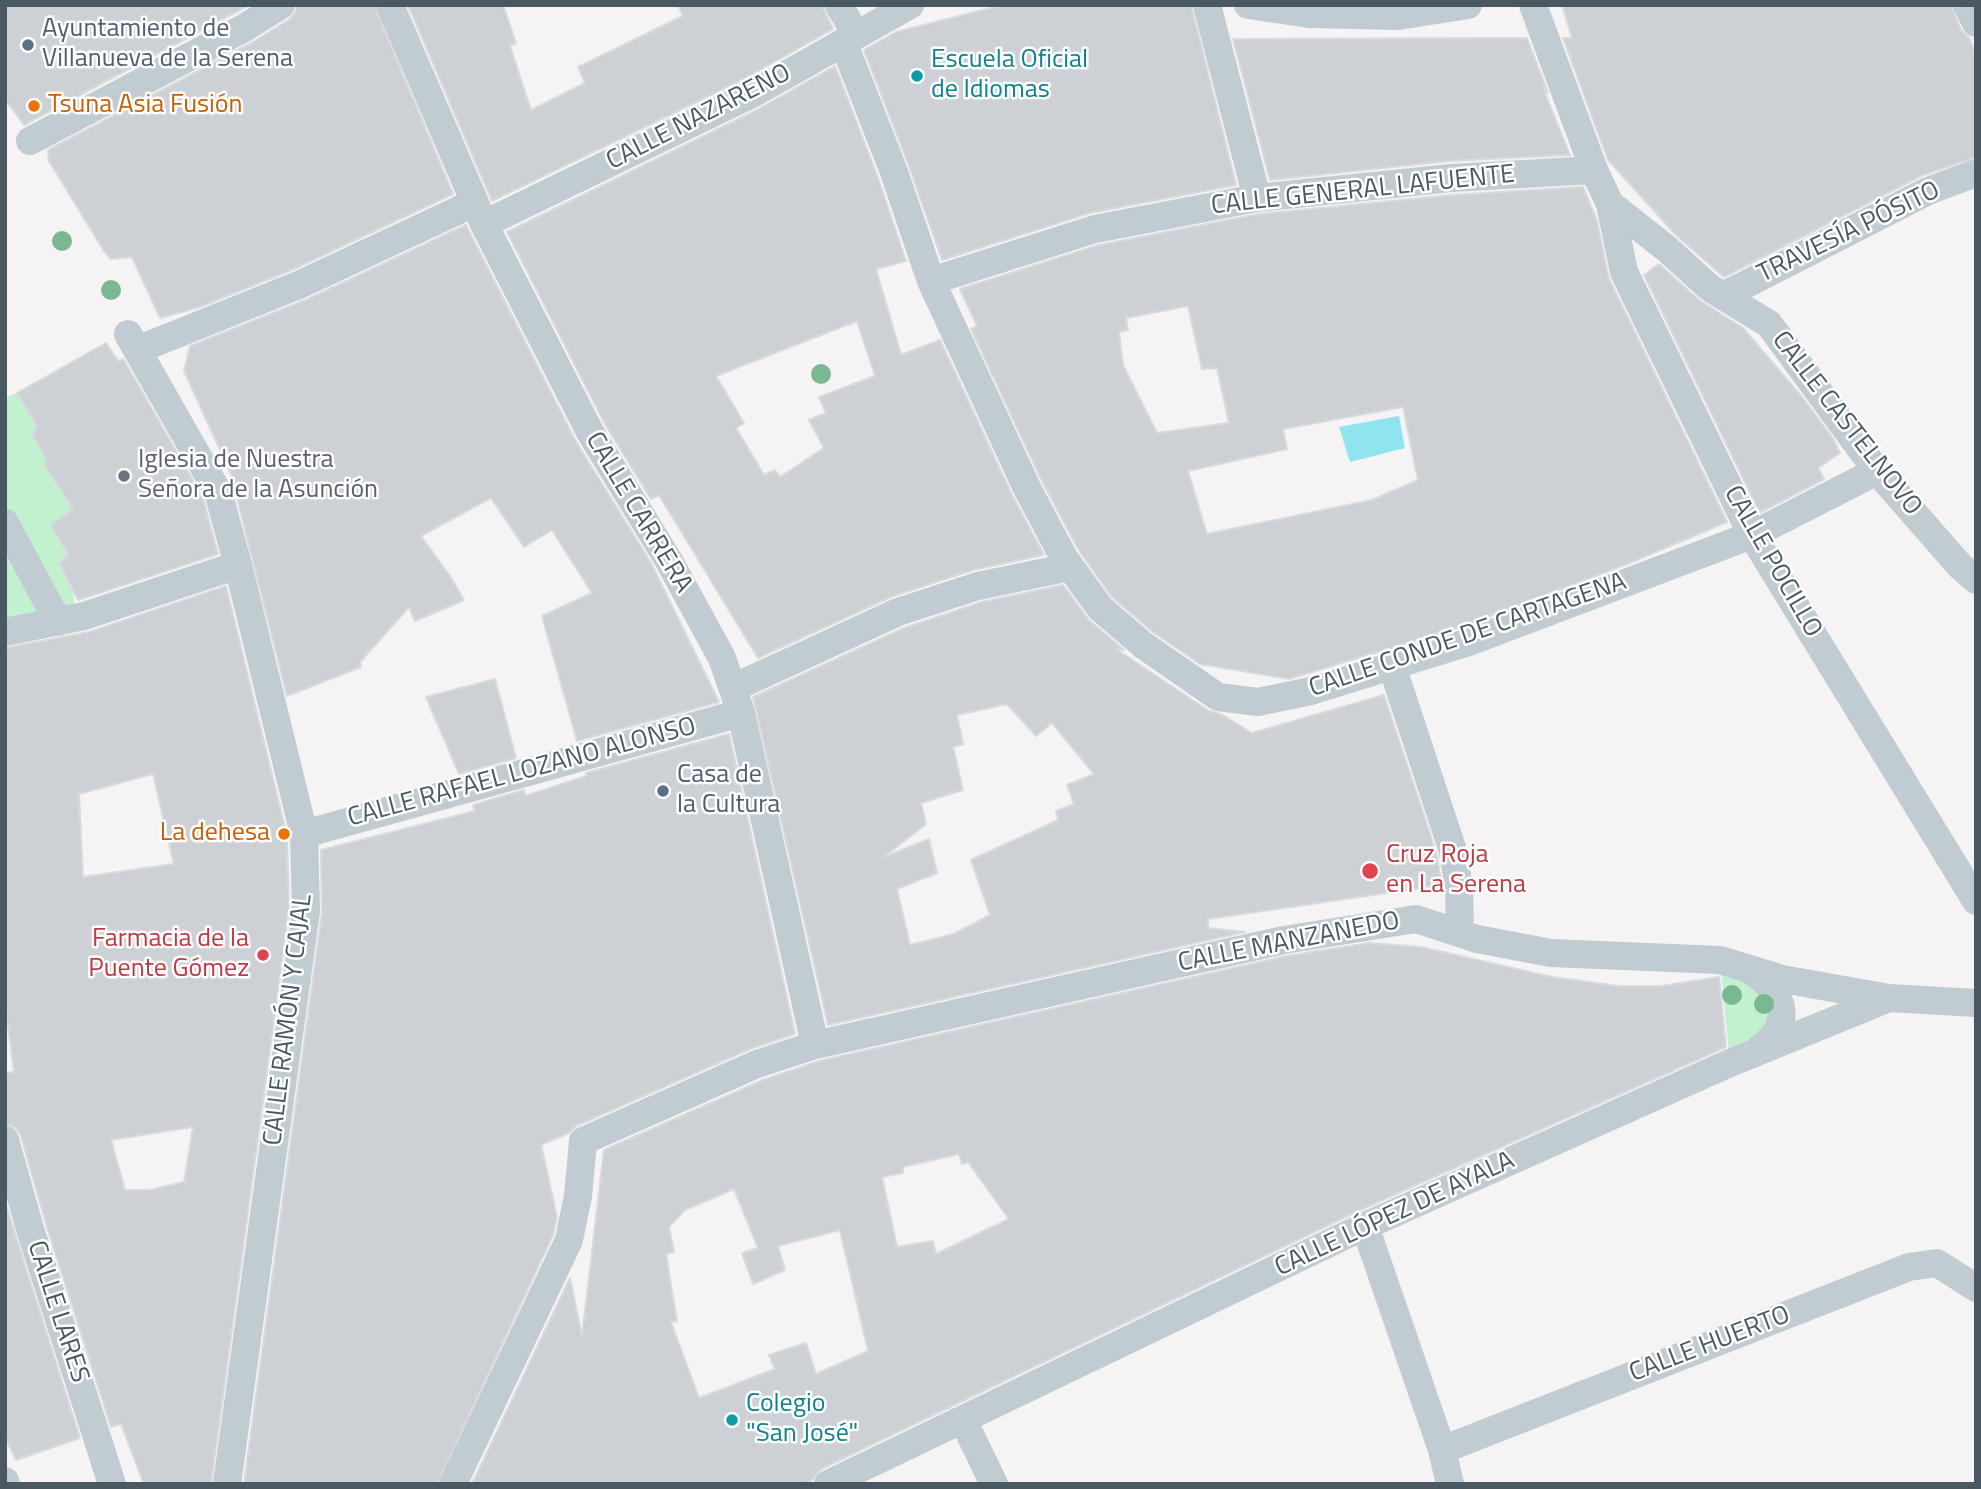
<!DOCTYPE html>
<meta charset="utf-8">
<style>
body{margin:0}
#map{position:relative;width:1981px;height:1489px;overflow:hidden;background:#f5f3f3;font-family:"Titillium Web",sans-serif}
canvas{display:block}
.frame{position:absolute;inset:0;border:7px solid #4a5861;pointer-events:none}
</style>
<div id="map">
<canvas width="1981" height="1489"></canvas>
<div class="frame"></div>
</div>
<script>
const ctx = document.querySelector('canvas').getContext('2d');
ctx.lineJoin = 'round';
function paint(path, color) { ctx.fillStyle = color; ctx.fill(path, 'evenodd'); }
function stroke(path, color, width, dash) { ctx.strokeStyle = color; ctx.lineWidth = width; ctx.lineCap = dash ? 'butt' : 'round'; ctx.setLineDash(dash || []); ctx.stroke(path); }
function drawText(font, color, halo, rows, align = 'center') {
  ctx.font = font + ' "Titillium Web",sans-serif'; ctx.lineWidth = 5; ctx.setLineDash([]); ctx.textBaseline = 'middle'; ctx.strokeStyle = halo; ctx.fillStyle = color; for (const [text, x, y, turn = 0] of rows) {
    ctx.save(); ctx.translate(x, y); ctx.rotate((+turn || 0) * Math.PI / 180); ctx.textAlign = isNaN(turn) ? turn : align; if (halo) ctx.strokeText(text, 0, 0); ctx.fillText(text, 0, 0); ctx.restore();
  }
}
paint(new Path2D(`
 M17 393 37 426 32 435 46 458 44 464 49 472 53 469 72 498 68 502 73 509 51 525 68 555 75 610 5 632V398Z
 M1720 960 1733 963 1782 1018 1730 1063Z`), '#c2f1d0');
paint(new Path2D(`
 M1399 416 1405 448 1350 462 1339 427Z`), '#8fe4ef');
const building = new Path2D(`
 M5 5H249L24 125 5 99Z
 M298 5H374L453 194 294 269 200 307 160 318 132 257 111 259 104 251 49 161 48 150 253 42 290 19 295 13Z
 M408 5H503L516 43 510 46 531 110 585 83 578 67 683 16 678 5H822L833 29 742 80 492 201Z
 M1003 5H1191L1236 185 1090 213 942 260 909 166 864 50 896 32Z
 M1562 5H1951L1961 30 1969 38 1976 55V157L1921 176 1724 277 1676 235 1608 160 1563 38H1572Z
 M1498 38H1527L1548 93 1543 88 1570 155 1449 161 1270 180 1233 39Z
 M835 66 878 178 906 261 876 269 901 355 940 340 1012 495 1044 555 973 570 893 596 758 658 659 495 651 499 605 424 507 232 757 110ZM857 321 875 376 819 397 826 413 809 420 824 448 780 477 775 470 764 475 736 428 744 423 716 376Z
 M1583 187 1597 221 1609 279 1727 522 1627 564 1464 626 1289 679 1200 664 1153 632 1112 597 1078 549 1042 481 971 329 977 326 960 289 1099 245 1259 214 1452 195ZM1188 306 1202 369 1217 368 1229 423 1157 433 1123 365 1119 332 1128 330 1126 318ZM1403 407 1418 480 1372 500 1207 534 1188 471 1287 449 1283 429Z
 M466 225 575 440 651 563 719 702 577 741 542 616 592 593 552 530 524 547 491 498 421 536 450 576 464 600 415 621 409 607 360 662 361 667 287 696 234 486 236 485 184 371 190 346 308 299Z
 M1659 264 1699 300 1743 328 1802 397 1832 437 1840 453 1818 468 1824 479 1761 512 1758 509 1644 275Z
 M106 343 118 361 123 359 125 362 203 498 218 554 78 600 59 563 68 555 51 525 73 509 44 464 46 458 32 435 37 426 17 393Z
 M1063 585 1089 620 1124 650 1116 649 1209 711 1221 714 1252 733 1384 695 1436 852 1442 885 1208 919V928L1245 932 828 1025 753 697 904 628 982 602ZM1007 704 1036 736 1052 723 1094 774 1067 785 1074 804 1056 811 1058 820 971 860 990 915 954 934 910 945 897 889 937 873 929 839 884 857 926 824 921 803 963 790 953 747 963 744 957 715Z
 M226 586 287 836 289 910 211 1484H144L121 1424 111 1427 46 1224 21 1136 16 1128 5 1124V1073L14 1072 5 1001V648L89 632ZM153 774 174 864 83 877 79 794ZM193 1127 184 1182 149 1190H125L111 1140Z
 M495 679 516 758 459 774 426 697Z
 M729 734 795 1034 750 1049 576 1126 569 1133 541 1145 557 1217 553 1235 437 1484H244L322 913 321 850 475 811 473 805 524 790 525 796 586 776V773Z
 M1369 943 1421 947 1552 977 1618 986H1661L1719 977 1726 1047 1358 1211 821 1469 812 1480 804 1484H472L570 1278 582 1336 604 1150 763 1080 819 1061 1287 956ZM959 1154 962 1164 968 1162 1009 1219 936 1254 933 1241 897 1247 882 1177 903 1173V1167ZM734 1189 758 1248 742 1253 753 1284 785 1270 778 1246 840 1230 868 1351 816 1374 806 1343 769 1355 775 1369 699 1398 671 1322 677 1321 666 1254 674 1252 669 1227 685 1210Z
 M5 1202 80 1438 16 1460 5 1437Z`);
paint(building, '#cdd0d5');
stroke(building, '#d7dade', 2);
stroke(new Path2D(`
 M390 5 484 224 590 432 669 561 722 658 741 713 815 1045
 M839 5 856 35
 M1207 5 1257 198
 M1248 5 1309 14 1398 16 1468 5
 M1533 5 1594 170 1610 204 1667 249 1710 288 1769 324 1877 471 1960 566 1976 580
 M1967 5 1976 23
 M844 44 894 172 931 281 1027 488 1064 558 1100 608 1143 645 1218 697 1258 702 1311 691 1469 642 1752 535 1877 471
 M30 141 244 28 281 5
 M1610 204 1624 272 1752 535 1976 901
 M484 224 750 95 910 5
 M931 281 1095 229 1257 198 1451 178 1594 170
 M1723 296 1928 191 1976 173
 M128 334 218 492 238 565 304 834 306 911 227 1484
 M137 350 301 284 474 203
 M5 523 58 622
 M5 632 84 616 238 565
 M1392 666 1452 848 1459 886 1460 933
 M733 688 898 612 978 586 1070 567
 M304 834 741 713
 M1753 972C1786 995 1794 1024 1758 1050
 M5 1140 30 1229 112 1484
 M1365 1226 1442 1450 1450 1484
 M963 1420 994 1484
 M1442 1450 1909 1267 1937 1263 1976 1288
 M5 1481 6 1484
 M453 1484 569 1240 578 1196 583 1141 757 1064 815 1045 1284 940 1416 919 1477 939 1551 953 1720 960 1782 979 1889 998 1976 1003
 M828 1484 1365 1226 1730 1063 1889 998`), '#c1cbd2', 28);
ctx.fillStyle = '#7ab892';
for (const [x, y] of [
 [62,241],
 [111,290],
 [821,374],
 [1732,995],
 [1764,1004]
]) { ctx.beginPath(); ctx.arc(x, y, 10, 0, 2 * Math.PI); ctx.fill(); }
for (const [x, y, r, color] of [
 [28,45,7,"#5c6f8a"],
 [917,76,7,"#0f9aa8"],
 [34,106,7,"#e8710a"],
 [124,476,7,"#6b7280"],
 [663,791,7,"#5c6f8a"],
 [284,834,7,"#e8710a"],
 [1370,871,9,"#e0444e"],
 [263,955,7,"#e0444e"],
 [732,1420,7,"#0f9aa8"]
]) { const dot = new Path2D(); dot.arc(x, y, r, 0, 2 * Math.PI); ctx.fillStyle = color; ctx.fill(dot); stroke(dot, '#fff', 2.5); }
drawText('26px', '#4e5e75', '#fff', [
 ["Ayuntamiento de",42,30],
 ["Villanueva de la Serena",42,60],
 ["Casa de",677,776],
 ["la Cultura",677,806]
], 'left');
drawText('26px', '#0d838f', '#fff', [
 ["Escuela Oficial",931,61],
 ["de Idiomas",931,91],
 ["Colegio",746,1405],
 ["\"San José\"",746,1435]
], 'left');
drawText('26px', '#c56008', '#fff', [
 ["Tsuna Asia Fusión",48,106],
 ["La dehesa",270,834,"right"]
], 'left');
drawText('26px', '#4a5861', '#fff', [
 ["CALLE NAZARENO",699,118,-27],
 ["CALLE GENERAL LAFUENTE",1363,191,-6],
 ["TRAVESÍA PÓSITO",1849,233,-26],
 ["CALLE CASTELNOVO",1846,424,52],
 ["CALLE CARRERA",638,513,59],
 ["CALLE POCILLO",1772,562,60],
 ["CALLE CONDE DE CARTAGENA",1468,636,-19],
 ["CALLE RAFAEL LOZANO ALONSO",522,773,-15],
 ["CALLE MANZANEDO",1289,943,-11],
 ["CALLE RAMÓN Y CAJAL",289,1020,-83],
 ["CALLE LÓPEZ DE AYALA",1395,1215,-25],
 ["CALLE LARES",57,1312,72],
 ["CALLE HUERTO",1710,1345,-21]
]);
drawText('26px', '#5b616d', '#fff', [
 ["Iglesia de Nuestra",138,461],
 ["Señora de la Asunción",138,491]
], 'left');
drawText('26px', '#be3a42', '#fff', [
 ["Cruz Roja",1386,856],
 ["en La Serena",1386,886],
 ["Farmacia de la",249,940,"right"],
 ["Puente Gómez",249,970,"right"]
], 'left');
</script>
